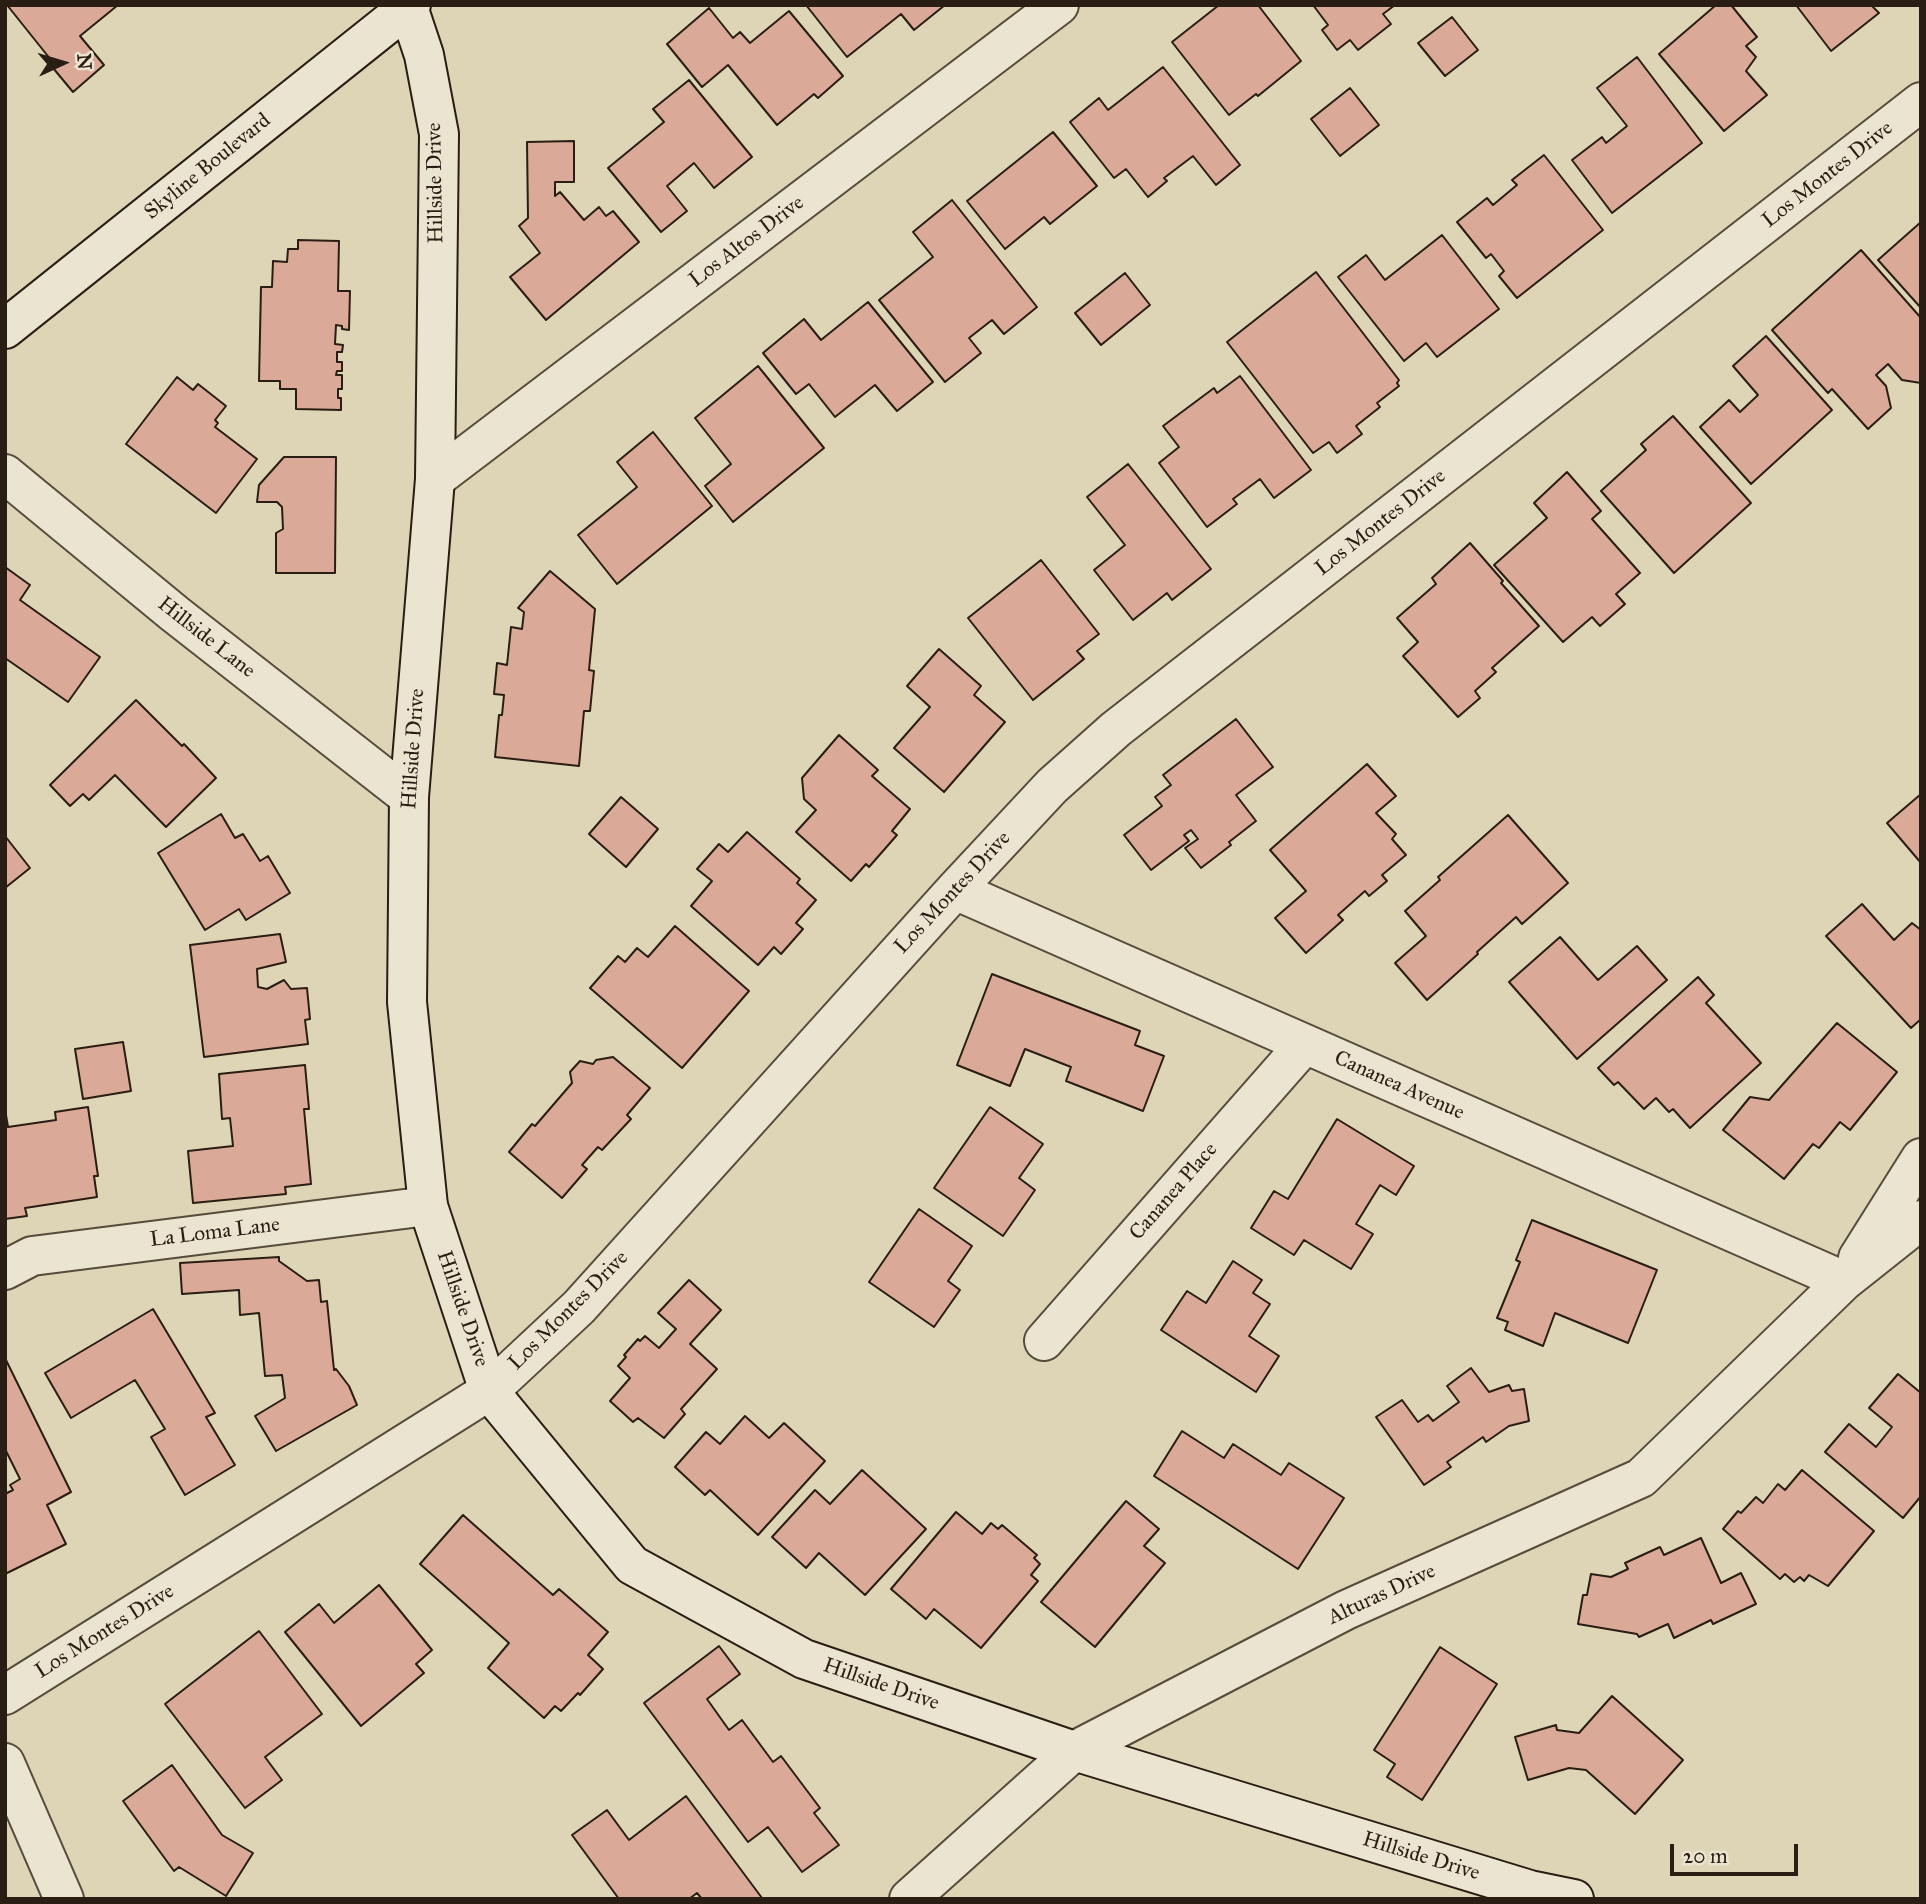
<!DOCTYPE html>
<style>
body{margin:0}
#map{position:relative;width:1926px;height:1904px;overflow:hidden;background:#ded5b6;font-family:"IM FELL Great Primer",serif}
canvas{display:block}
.frame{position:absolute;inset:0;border:7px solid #2a1d13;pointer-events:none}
.north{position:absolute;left:28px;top:28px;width:70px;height:70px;-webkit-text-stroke:5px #eae4d0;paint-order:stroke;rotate:86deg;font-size:19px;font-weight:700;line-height:28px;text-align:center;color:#2a1d13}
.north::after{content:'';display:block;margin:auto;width:24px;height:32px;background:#2a1d13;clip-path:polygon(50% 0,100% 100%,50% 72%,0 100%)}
.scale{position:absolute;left:1670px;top:1844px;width:128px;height:32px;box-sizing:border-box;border:4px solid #2a1d13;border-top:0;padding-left:9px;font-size:21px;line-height:24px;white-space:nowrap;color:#2a1d13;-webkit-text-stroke:5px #eae4d0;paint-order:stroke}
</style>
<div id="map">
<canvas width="1926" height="1904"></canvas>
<div class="frame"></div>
<div class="north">N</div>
<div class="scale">20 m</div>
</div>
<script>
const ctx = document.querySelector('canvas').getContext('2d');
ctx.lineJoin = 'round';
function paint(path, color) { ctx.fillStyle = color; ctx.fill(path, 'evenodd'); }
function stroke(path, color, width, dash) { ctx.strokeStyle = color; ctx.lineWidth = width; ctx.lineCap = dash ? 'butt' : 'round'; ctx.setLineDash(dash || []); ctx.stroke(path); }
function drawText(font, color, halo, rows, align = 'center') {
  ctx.font = font + ' "IM FELL Great Primer",serif'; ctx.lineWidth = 7; ctx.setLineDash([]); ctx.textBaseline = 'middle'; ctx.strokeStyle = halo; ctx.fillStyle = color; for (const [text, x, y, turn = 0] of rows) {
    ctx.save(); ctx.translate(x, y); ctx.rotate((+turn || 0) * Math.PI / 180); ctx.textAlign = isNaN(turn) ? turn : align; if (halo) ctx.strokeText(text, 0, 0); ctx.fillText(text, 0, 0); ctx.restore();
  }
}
const building = new Path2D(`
 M7 5H118L80 36 104 65 73 92 48 62 51 60Z
 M806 5H945L914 30 901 14 847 57Z
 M1219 5H1258L1301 61 1258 96 1256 94 1229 115 1172 42Z
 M1313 5H1395L1383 14 1391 24 1358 50 1350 40 1337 50 1322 30 1328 25Z
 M1716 5H1731L1757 37 1746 46 1756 57 1746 71 1767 95 1724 131 1659 54Z
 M1796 5H1875L1873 7 1879 13 1831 51Z
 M709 8 733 38 740 32 750 43 789 11 843 76 818 98 814 94 777 125 728 65 702 87 667 44Z
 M1452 17 1478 50 1445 76 1418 43Z
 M1637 57 1702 143 1612 213 1572 160 1602 137 1606 143 1627 126 1597 88Z
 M1163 67 1240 165 1216 185 1193 156 1164 178 1167 181 1148 197 1126 169 1114 178 1070 122 1099 98 1108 110Z
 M689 80 752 157 714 188 694 163 667 186 687 211 661 232 608 168 664 122 653 109Z
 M1350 88 1379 125 1340 156 1311 119Z
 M1053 132 1097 186 1050 224 1044 217 1005 249 967 201Z
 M574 141V182H555V196L560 192 584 220 599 207 606 216 613 211 639 242 546 320 510 277 540 253 519 226 528 218 527 142Z
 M1544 155 1603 230 1517 298 1499 276 1504 271 1491 254 1486 258 1457 222 1487 198 1493 205 1517 185 1512 180Z
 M952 200 1037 307 1004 334 992 320 969 338 981 353 945 382 879 300 933 257 913 232Z
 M1921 222V308L1878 260Z
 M1442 235 1499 309 1437 357 1426 343 1404 361 1338 277 1366 255 1385 280Z
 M298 240 339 241 338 291H350L349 330 342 329V326L336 325 335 344 343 345 342 352H337V362H342V371H337L336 375H342V389H338V398H341V410L296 409V389H280V381H259L261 287H272L273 261 287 262 288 249H298Z
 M1861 250 1921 318V383L1902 380 1888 364 1876 375 1886 386 1891 408 1868 429 1832 389 1828 393 1772 330Z
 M1316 272 1399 380 1397 383 1399 386 1377 403 1380 407 1356 426 1362 434 1337 453 1329 442 1313 453 1227 342Z
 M1125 273 1150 305 1101 345 1075 313Z
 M868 302 933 382 897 411 875 385 835 417 809 384 796 394 763 353 804 319 821 340Z
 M1766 336 1832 410 1751 484 1700 427 1729 400 1740 412 1758 395 1733 366Z
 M758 366 824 448 733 522 705 486 731 464 695 418Z
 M1240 376 1311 470 1274 498 1260 479 1233 499 1237 504 1207 527 1159 463 1179 447 1163 426 1214 388 1217 393Z
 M177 377 193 390 198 384 226 406 215 420 218 423 215 427 257 459 216 513 126 444Z
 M1673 416 1751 503 1674 573 1601 491 1646 450 1641 444Z
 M653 432 712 506 617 584 578 535 637 487 617 462Z
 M284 457H336L335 573H276V533L283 529 282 507 277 502H257L259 485Z
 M1128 464 1211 569 1172 600 1167 593 1133 620 1094 570 1125 545 1087 497Z
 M1567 472 1601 511 1592 519 1640 573 1616 594 1625 604 1600 626 1592 617 1563 642 1494 565 1547 518 1534 503Z
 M1470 543 1503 581 1501 583 1539 626 1492 668 1496 672 1475 691 1480 698 1458 717 1403 656 1418 642 1397 618 1436 584 1432 578Z
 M1041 560 1099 634 1077 651 1084 659 1033 700 968 618Z
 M5 567 30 585 20 600 100 657 68 702 5 658Z
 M550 571 595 609 589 670 594 671 590 711H584L579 766 495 757 499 715H502L504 695 494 694 497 663 507 665 511 627 522 629 524 612 518 608Z
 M939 649 981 686 974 695 1005 722 944 792 894 748 930 707 907 686Z
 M136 700 182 746 184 744 216 778 166 827 115 775 89 800 83 794 70 806 50 785Z
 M1236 719 1273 767 1236 795 1256 821 1229 842 1231 845 1201 868 1185 848 1198 839 1191 830 1184 835 1189 841 1151 870 1124 835 1162 806 1155 797 1171 785 1163 775Z
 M839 735 878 770 872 776 910 809 892 831 897 835 869 867 866 864 851 881 796 832 816 810 804 799 802 778Z
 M1367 764 1396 796 1376 813 1396 834 1392 839 1406 855 1382 875 1387 881 1369 896 1365 891 1338 915 1343 920 1306 953 1275 918 1306 891 1270 850Z
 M1921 794V863L1887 823Z
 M621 797 658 829 626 867 589 834Z
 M221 814 235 838 243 834 260 861 268 856 290 893 246 920 239 909 205 930 158 853Z
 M1508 815 1568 883 1522 924 1516 917 1477 952 1478 954 1427 1000 1395 963 1426 936 1405 911 1440 880 1438 877Z
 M747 832 800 879 797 883 816 900 796 923 803 929 781 954 774 947 758 965 691 906 712 881 697 869 719 844 728 852Z
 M5 836 30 868 5 888Z
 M1862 904 1894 940 1912 923 1921 930V1019L1911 1028 1826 936Z
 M675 926 749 991 682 1068 590 988 618 956 625 962 637 948 648 957Z
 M280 934 286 962 257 969 258 987 267 989 284 980 291 989 307 988 310 1019 305 1020 308 1044 204 1057 190 945Z
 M1560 937 1598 980 1637 946 1667 980 1577 1059 1509 982Z
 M992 974 1140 1031 1135 1045 1164 1056 1143 1111 1066 1081 1071 1067 1025 1049 1010 1086 957 1065Z
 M1698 977 1714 995 1706 1003 1761 1063 1690 1128 1673 1109 1669 1112 1656 1098 1644 1109 1618 1082 1614 1085 1598 1068Z
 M1837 1023 1897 1072 1850 1130 1840 1122 1819 1148 1813 1144 1784 1179 1723 1130 1750 1097 1769 1100Z
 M123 1042 131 1091 83 1099 75 1049Z
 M613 1057 650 1088 627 1115 631 1119 602 1150 598 1147 582 1165 587 1169 562 1198 509 1152 532 1124 535 1126 572 1083 570 1072 580 1061 593 1064 596 1060Z
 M305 1065 309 1109H304L311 1184 285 1187 286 1194 193 1203 188 1151 233 1146 230 1118 222 1119 219 1074Z
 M88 1107 98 1176H94L97 1197 25 1208 27 1216 5 1219V1109L8 1127 56 1120 55 1112Z
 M990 1107 1043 1144 1019 1178 1035 1190 1003 1236 934 1188Z
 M1337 1119 1414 1166 1396 1195 1380 1185 1356 1224 1373 1234 1351 1269 1304 1240 1294 1255 1251 1228 1274 1191 1288 1199Z
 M919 1209 972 1246 948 1281 960 1290 934 1327 869 1282Z
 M1532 1220 1657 1270 1628 1343 1555 1313 1543 1346 1505 1330 1508 1322 1497 1318 1520 1262 1516 1260Z
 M279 1257V1261L307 1281 319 1280 321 1302 327 1301 334 1370 336 1369 349 1386 357 1405 276 1451 255 1416 285 1398 282 1375 265 1376 259 1313 240 1315 239 1290 182 1294 180 1263Z
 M1233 1261 1262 1280 1253 1293 1270 1304 1249 1336 1279 1356 1256 1392 1161 1330 1187 1291 1206 1303Z
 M689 1280 721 1310 690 1344 717 1369 681 1409 685 1414 664 1438 638 1418 633 1422 610 1401 630 1378 618 1366 626 1357 624 1355 638 1339 640 1341 645 1336 659 1348 676 1329 658 1313Z
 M153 1309 215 1413 206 1417 235 1465 185 1495 151 1437 165 1429 135 1380 71 1418 45 1373Z
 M5 1358 71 1492 47 1505 66 1544 5 1574V1494L13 1490 10 1485 20 1479 5 1449Z
 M1471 1368 1489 1392 1509 1385 1512 1391 1524 1389 1529 1421 1509 1426 1486 1442 1483 1437 1447 1462 1451 1467 1424 1485 1376 1417 1402 1400 1418 1422 1428 1415 1433 1421 1459 1402 1447 1386Z
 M1898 1374 1921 1393V1496L1903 1518 1825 1452 1849 1424 1876 1447 1892 1427 1869 1408Z
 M745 1416 769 1438 784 1423 825 1461 758 1535 710 1490 705 1495 675 1467 706 1432 720 1444Z
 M1182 1431 1224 1458 1233 1444 1281 1475 1289 1463 1344 1498 1298 1569 1154 1476Z
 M862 1470 926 1529 865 1595 819 1553 806 1568 772 1537 815 1490 830 1504Z
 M1802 1470 1874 1531 1828 1586 1809 1575 1804 1581 1800 1577 1794 1582 1785 1574 1780 1579 1723 1529 1738 1511 1741 1513 1756 1497 1763 1503 1778 1484 1785 1490Z
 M1126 1501 1159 1529 1144 1546 1165 1563 1095 1647 1041 1602Z
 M956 1512 982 1534 991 1523 998 1529 1002 1525 1037 1555 1034 1558 1040 1564 1031 1575 1038 1581 981 1648 934 1609 926 1619 891 1589Z
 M463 1515 553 1595 559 1589 608 1632 588 1655 603 1669 580 1695 578 1693 561 1711 555 1706 544 1718 488 1668 509 1643 420 1564Z
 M1701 1538 1721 1583 1741 1573 1756 1604 1713 1624 1711 1620 1674 1638 1668 1624 1639 1637 1637 1634 1578 1624 1583 1595H1587L1591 1574 1611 1577 1628 1569 1625 1563 1660 1547 1664 1555Z
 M379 1585 432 1650 416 1664 424 1673 361 1726 285 1632 319 1604 334 1623Z
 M259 1631 322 1714 265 1757 282 1780 245 1808 165 1704Z
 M719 1646 740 1674 707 1699 729 1730 742 1720 773 1762 781 1756 820 1808 814 1813 839 1845 802 1872 768 1827 748 1842 644 1703Z
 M1440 1647 1497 1684 1422 1800 1387 1777 1395 1764 1374 1750Z
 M1612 1696 1683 1760 1635 1814 1586 1770 1569 1768 1528 1780 1515 1737 1556 1725 1557 1730 1579 1733Z
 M172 1765 222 1835 253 1853 226 1896 179 1867 174 1871 123 1801Z
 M686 1796 762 1898 761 1899H702L697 1893 689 1899H619L572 1835 607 1810 629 1840Z`);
paint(building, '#daa998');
stroke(building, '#2a1d13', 2);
const minor = new Path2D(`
 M5 474 175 614 409 797
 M435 479 1059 5
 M955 890 1844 1281
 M1858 1258 1921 1158
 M5 1270 32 1256 428 1206
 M1044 1341 1305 1044
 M5 1695 489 1391 579 1307 955 890 1052 786 1116 729 1921 102
 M5 1763 64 1899
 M909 1899 1074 1751 1346 1610 1641 1478 1844 1281 1921 1220`);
const secondary = new Path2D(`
 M408 7 424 55 439 134 435 479 409 797 407 1002 428 1206 489 1391 632 1565 804 1659 1074 1751 1530 1890 1574 1899
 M5 329 411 5`);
stroke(minor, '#574b3c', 42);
stroke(secondary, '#2a1d13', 42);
stroke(minor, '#eae4d0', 38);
stroke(secondary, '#eae4d0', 38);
drawText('21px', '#2a1d13', '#eae4d0', [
 ["Skyline Boulevard",208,167,-39],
 ["Los Montes Drive",1828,175,-38],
 ["Hillside Drive",436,183,-91],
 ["Los Altos Drive",747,242,-37],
 ["Los Montes Drive",1381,523,-38],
 ["Hillside Lane",206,638,38],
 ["Hillside Drive",414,749,-86],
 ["Los Montes Drive",953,893,-47],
 ["Cananea Avenue",1399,1086,24],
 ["Cananea Place",1174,1192,-49],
 ["La Loma Lane",215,1233,-7],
 ["Hillside Drive",462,1309,71],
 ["Los Montes Drive",569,1311,-45],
 ["Alturas Drive",1382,1595,-25],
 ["Los Montes Drive",105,1632,-32],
 ["Hillside Drive",881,1685,19],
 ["Hillside Drive",1421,1857,17]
]);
</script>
